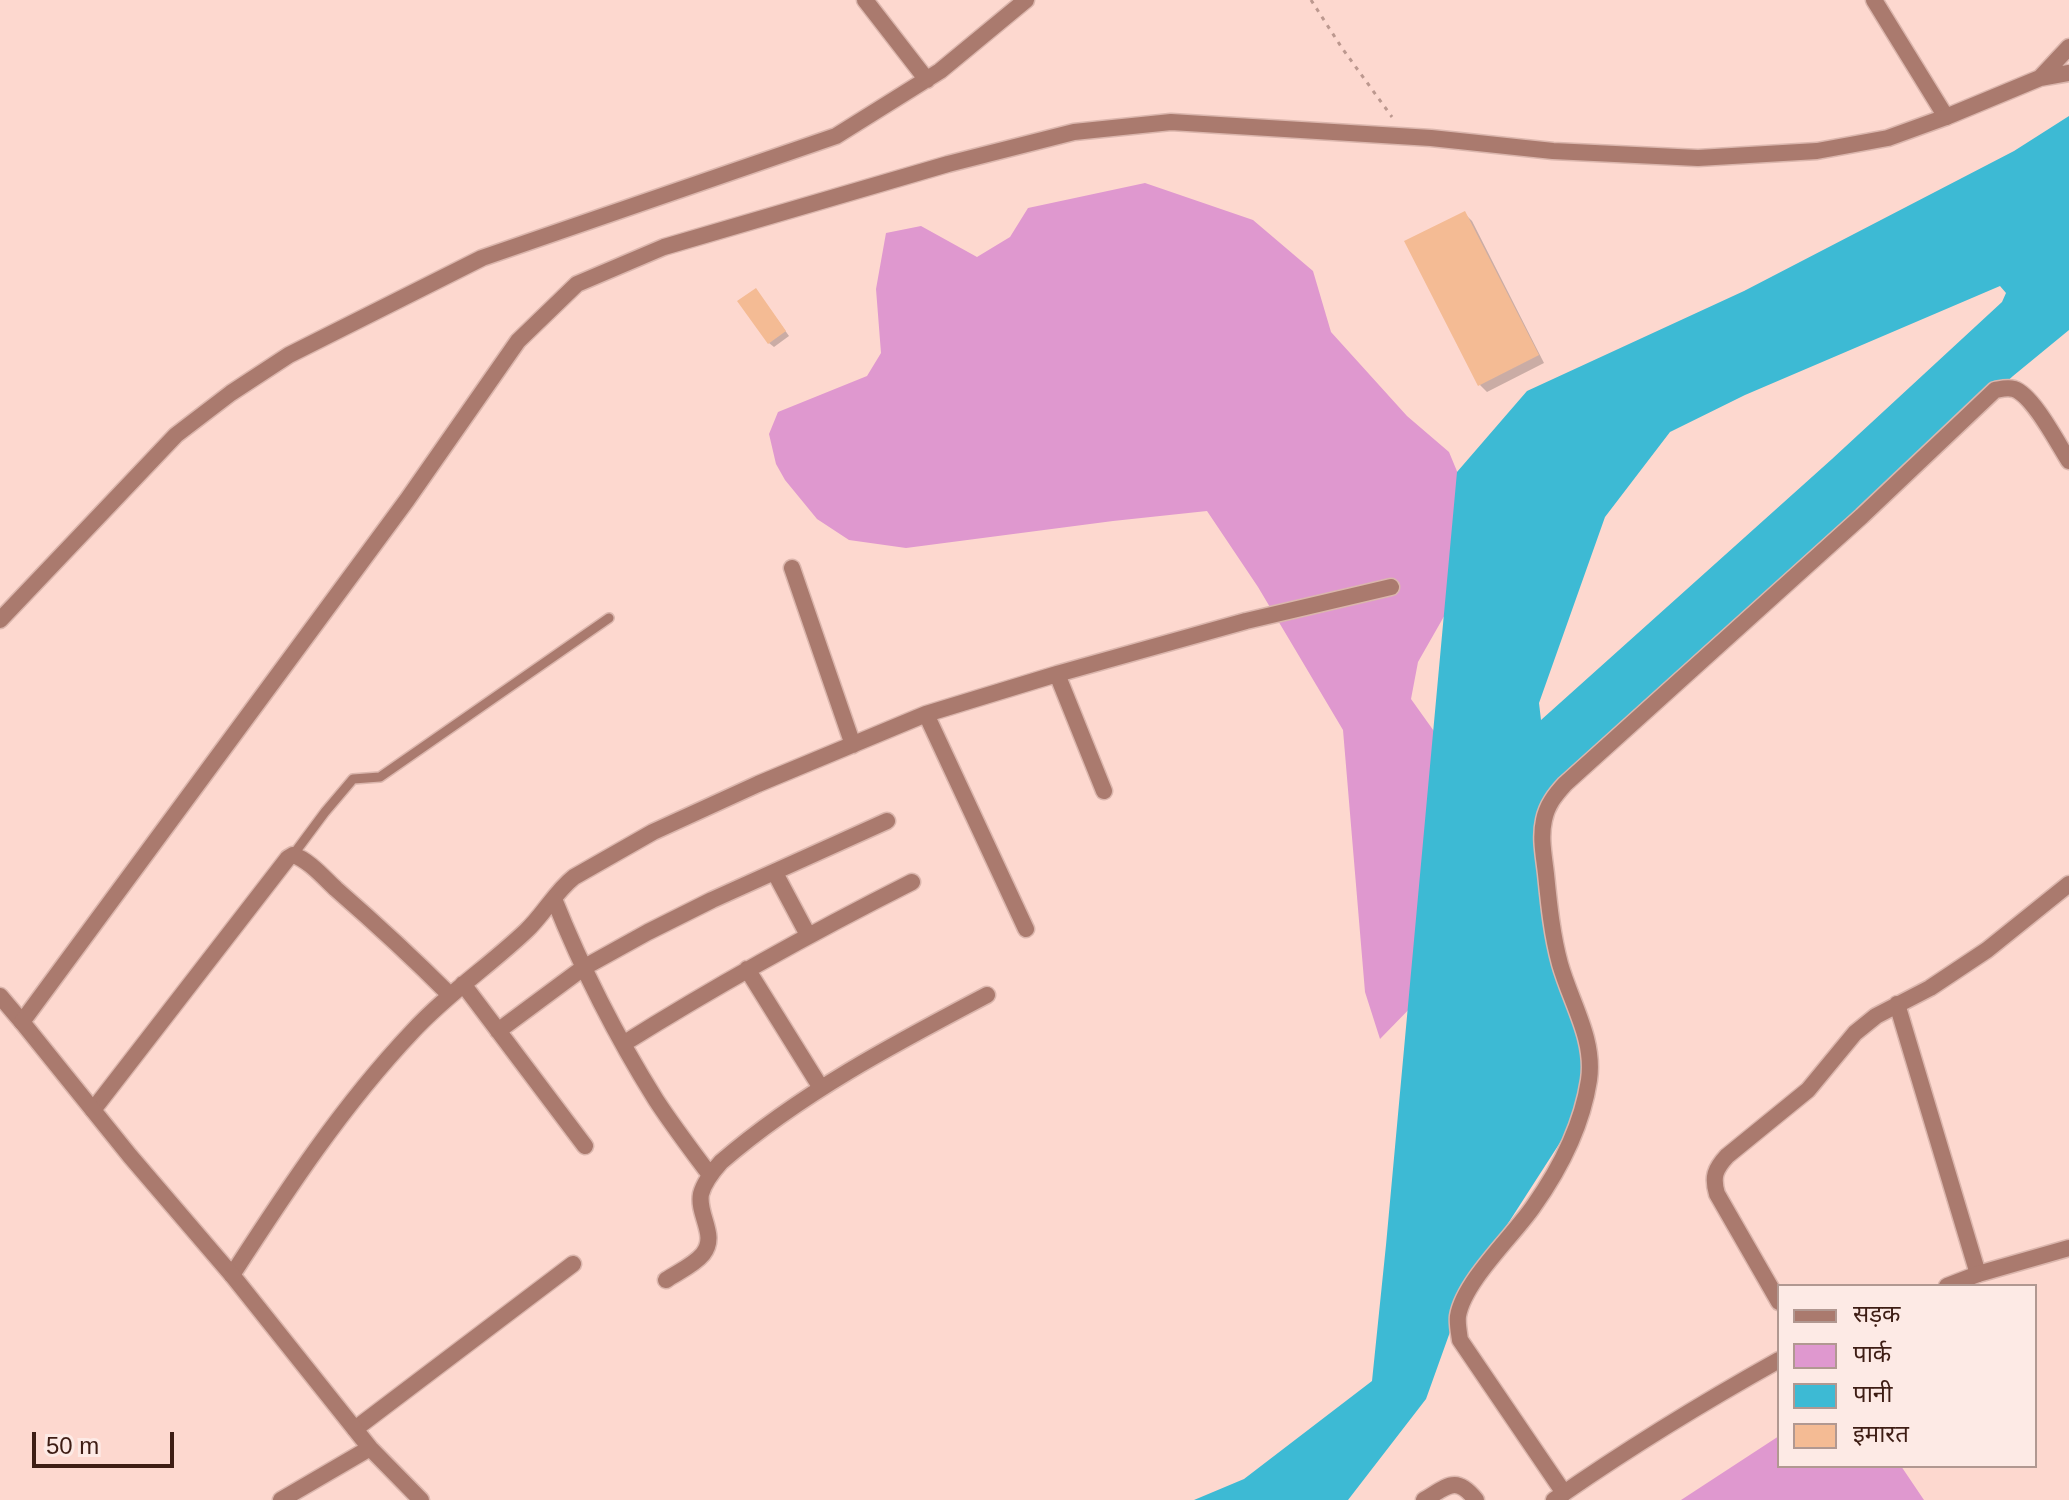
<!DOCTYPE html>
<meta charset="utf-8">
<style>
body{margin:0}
#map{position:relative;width:2069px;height:1500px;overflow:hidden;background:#fdd8cf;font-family:Arial,"Noto Sans Devanagari",sans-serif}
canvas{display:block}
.legend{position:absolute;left:1777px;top:1284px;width:260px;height:184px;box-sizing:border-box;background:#fdeae5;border:2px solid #b19891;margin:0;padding:10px 14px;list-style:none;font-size:24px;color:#3e1d14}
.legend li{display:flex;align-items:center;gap:16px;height:40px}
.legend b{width:40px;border:2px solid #b19891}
.scale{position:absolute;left:32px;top:1432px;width:142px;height:36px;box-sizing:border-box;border:4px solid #3e1d14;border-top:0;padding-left:10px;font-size:24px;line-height:28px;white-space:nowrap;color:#3e1d14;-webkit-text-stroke:6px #fdeae5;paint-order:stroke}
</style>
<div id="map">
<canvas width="2069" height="1500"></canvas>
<ul class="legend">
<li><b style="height:10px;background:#aa7a6e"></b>सड़क</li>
<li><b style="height:22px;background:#df98cf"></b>पार्क</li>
<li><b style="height:22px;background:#3dbad4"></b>पानी</li>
<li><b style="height:22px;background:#f4bb94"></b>इमारत</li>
</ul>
<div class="scale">50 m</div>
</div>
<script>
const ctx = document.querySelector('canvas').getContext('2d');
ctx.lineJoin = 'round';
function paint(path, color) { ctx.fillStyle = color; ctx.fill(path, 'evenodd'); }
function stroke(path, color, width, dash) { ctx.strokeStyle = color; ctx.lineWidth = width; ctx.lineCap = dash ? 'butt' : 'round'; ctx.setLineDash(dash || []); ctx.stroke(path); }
paint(new Path2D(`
 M1145 183 1253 220 1313 271 1331 332 1407 416 1449 452 1471 505 1459 590 1418 662 1411 699 1451 755 1420 998 1380 1039 1365 992 1343 730 1258 587 1207 511 1113 521 906 548 849 540 817 519 785 480 776 464 769 434 778 412 867 376 881 353 876 289 886 233 921 226 977 257 1010 237 1028 208Z
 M1779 1436V1466H1901L1924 1500H1681Z`), '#df98cf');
paint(new Path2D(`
 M2069 116V330L2013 376 1545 795 1557 943 1593 1062 1563 1138 1498 1239 1460 1304 1426 1399 1348 1500H1194L1244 1479 1372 1381 1386 1245 1457 472 1527 391 1744 291 2014 151ZM2000 286 2006 293 2002 302 1832 459 1541 720 1539 703 1605 517 1670 432 1745 395Z`), '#3dbad4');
paint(new Path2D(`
 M1464 213 1472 221 1544 363 1487 392 1480 385Z
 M760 295 789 336 774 347 769 343Z`), '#0003');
paint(new Path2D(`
 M1465 211 1539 355 1478 386 1404 241Z
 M756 288 786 331 768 344 737 301Z`), '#f4bb94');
const service = new Path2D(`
 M293 855 325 812 353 779 380 777 609 618`);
const minor = new Path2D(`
 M865 0 927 80
 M1874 0 1946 117
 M792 568 853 745
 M0 620 176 435 231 393 289 355 482 258 836 136 940 71 1026 0
 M1057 674 1104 791
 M926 714 1026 929
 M775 873 808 935
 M554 899C582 969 616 1036 656 1100 673 1126 692 1151 710 1175
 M747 969 821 1088
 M463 984 585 1146
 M0 996 22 1022
 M1897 1004 1978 1274
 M498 1031 583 968 648 932 712 900 887 821
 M623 1044C717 985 813 932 912 882
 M93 1110 288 858 293 855C309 860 324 878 336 889 375 923 413 958 450 995
 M232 1275C287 1190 342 1106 412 1032 447 994 489 966 526 931 544 914 555 892 574 877L653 832 758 784 926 714 1057 674 1246 621 1391 587
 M666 1280C678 1272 694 1265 703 1254 718 1235 697 1215 701 1194 704 1182 713 1171 721 1162 801 1093 894 1044 987 995
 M1779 1302 1717 1194C1712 1177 1715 1169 1727 1156L1808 1090 1855 1033 1876 1016 1930 988 1987 950 2069 884
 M355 1429 573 1264
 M1564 1493 1460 1340C1459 1333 1457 1323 1458 1316 1464 1281 1513 1236 1533 1207 1560 1169 1582 1126 1589 1080 1595 1039 1571 1003 1560 964 1552 935 1549 904 1546 874 1544 856 1540 838 1544 820 1547 805 1555 795 1565 784L1862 516 1995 390C2001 389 2007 387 2014 389 2033 395 2058 444 2069 461
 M1424 1500C1448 1486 1456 1475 1476 1500`);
const tertiary = new Path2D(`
 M2040 78 2069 47
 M1947 1286 1978 1274 2069 1248
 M281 1500 370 1448
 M421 1500 370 1448 232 1275 130 1156 22 1022 407 500 518 341 577 284 664 247 948 164 1074 132 1171 122 1431 138 1553 151 1698 158 1817 151 1888 138 1946 117 2040 78 2069 73
 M1554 1500C1627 1449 1702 1403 1779 1360`);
stroke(service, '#dbb6ad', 12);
stroke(minor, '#dbb6ad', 19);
stroke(tertiary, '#dbb6ad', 19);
stroke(new Path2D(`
 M1311 0 1342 48 1392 117`), '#bc988f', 3, [4, 6]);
stroke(service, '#aa7a6e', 9);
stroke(minor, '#aa7a6e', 16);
stroke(tertiary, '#aa7a6e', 16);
</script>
